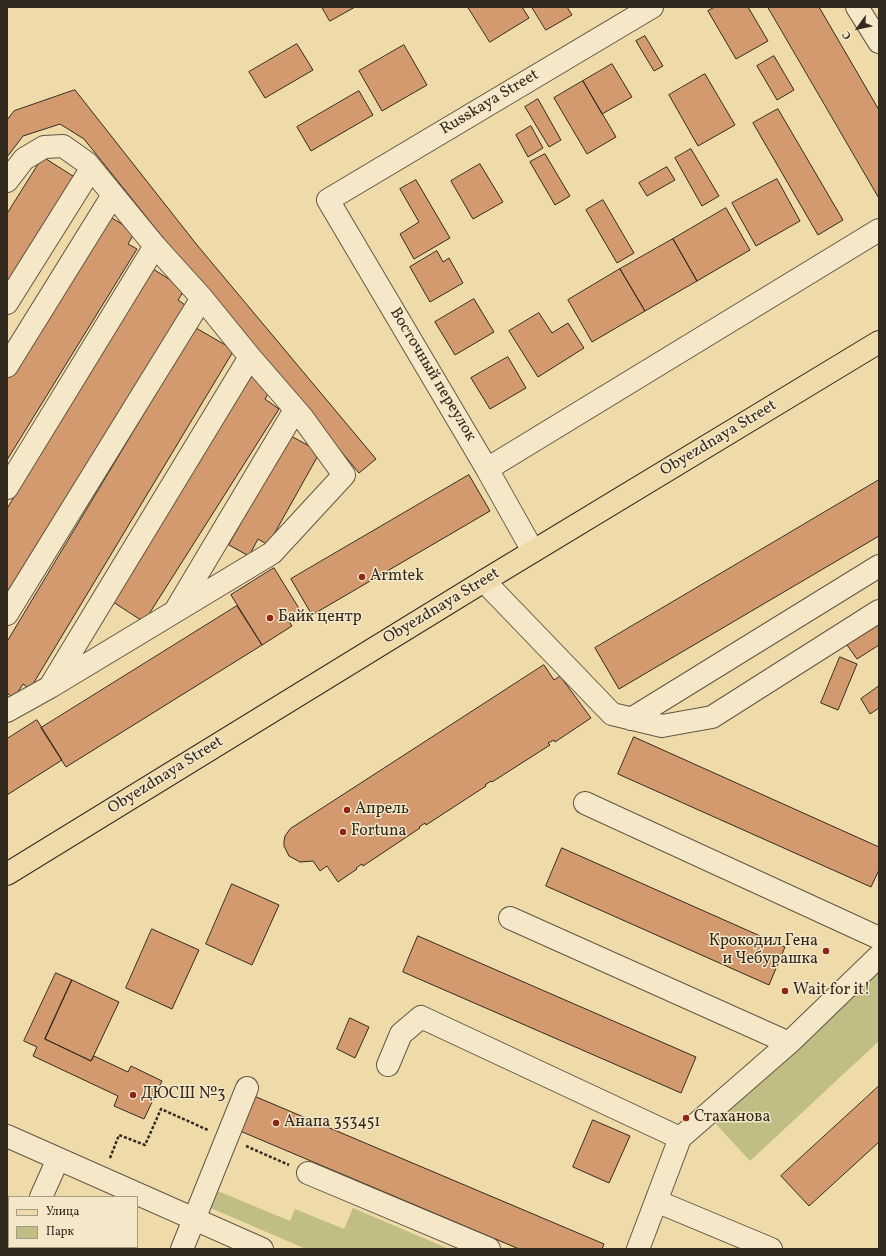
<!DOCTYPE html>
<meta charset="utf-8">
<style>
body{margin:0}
#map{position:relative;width:886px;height:1256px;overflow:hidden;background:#efdbaa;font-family:Vollkorn,serif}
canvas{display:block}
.frame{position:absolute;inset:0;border:8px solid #332a1f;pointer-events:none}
.legend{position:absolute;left:8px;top:1196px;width:130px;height:52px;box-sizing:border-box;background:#f5e8c8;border:1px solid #a79c84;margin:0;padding:5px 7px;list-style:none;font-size:12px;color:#332a1f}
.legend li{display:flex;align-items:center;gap:8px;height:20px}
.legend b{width:20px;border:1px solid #a79c84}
.north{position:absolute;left:838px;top:8px;width:40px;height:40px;-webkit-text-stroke:3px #f5e8c8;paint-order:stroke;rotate:237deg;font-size:11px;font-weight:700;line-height:16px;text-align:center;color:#332a1f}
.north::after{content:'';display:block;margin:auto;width:14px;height:18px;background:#332a1f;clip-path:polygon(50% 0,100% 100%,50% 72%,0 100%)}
</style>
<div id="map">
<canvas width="886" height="1256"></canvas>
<div class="frame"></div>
<ul class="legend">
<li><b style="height:5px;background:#efdbaa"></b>Улица</li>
<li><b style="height:11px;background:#c0be84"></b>Парк</li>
</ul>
<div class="north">С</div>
</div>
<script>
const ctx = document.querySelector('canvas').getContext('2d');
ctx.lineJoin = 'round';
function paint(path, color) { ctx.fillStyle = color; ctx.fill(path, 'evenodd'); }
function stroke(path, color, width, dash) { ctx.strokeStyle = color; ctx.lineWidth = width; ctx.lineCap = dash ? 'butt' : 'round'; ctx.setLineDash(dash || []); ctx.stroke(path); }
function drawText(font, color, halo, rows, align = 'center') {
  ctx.font = font + ' Vollkorn,serif'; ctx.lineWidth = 3; ctx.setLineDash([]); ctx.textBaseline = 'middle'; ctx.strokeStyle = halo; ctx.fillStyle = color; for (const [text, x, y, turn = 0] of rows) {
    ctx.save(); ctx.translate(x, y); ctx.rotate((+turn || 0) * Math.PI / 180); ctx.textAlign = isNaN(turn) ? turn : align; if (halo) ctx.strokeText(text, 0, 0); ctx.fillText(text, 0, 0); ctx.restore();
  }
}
paint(new Path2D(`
 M879 972V1041L750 1161 714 1122Z
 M213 1189 290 1221 295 1209 344 1229 353 1208 449 1249H306L206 1206Z`), '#c0be84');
const building = new Path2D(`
 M322 7H355L330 21Z
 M468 7H522L529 18 490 42Z
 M532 7H567L572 15 546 30Z
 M715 7H748L768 41 736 59 708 11Z
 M768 7H819L879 110V198Z
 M645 36 663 66 654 71 636 41Z
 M297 44 313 70 265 98 249 72Z
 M404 45 427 85 382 111 359 71Z
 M774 56 794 90 777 100 757 66Z
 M612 64 632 97 602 114 583 81Z
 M705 74 735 125 698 146 669 95Z
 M583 81 616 137 587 154 554 98Z
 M75 90 197 245 376 459 359 473 180 259 84 139 60 124 23 136 7 157V120L14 111Z
 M359 91 373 115 311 151 297 127Z
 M538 99 561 140 549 147 525 107Z
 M778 109 843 220 818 235 753 123Z
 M531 126 543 148 528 157 516 135Z
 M691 149 719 196 702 206 675 158Z
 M545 154 570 196 555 205 530 162Z
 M43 157 76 178 7 285V214Z
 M480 164 503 202 473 219 451 181Z
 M667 167 675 180 647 196 639 183Z
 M777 179 800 221 756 246 732 203Z
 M416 180 450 238 414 259 400 234 419 222 400 189Z
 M603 200 634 253 617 263 586 210Z
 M726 208 750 250 697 281 673 239Z
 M107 215 135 232 128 244 137 249 7 460V378Z
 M673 239 697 281 645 311 620 269Z
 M437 251 443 262 449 258 463 283 430 302 410 267Z
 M153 269 185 289 178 300 185 305 7 597V509Z
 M620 269 645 311 592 342 568 300Z
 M474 299 494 332 455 355 435 322Z
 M539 313 552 333 568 323 584 348 538 377 509 331Z
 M196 328 234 350 30 689 23 684 14 698 7 693V642Z
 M508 357 526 388 490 409 471 378Z
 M253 375 272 387 265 399 279 409 144 622 110 600Z
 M291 436 320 452 268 545 258 539 249 556 229 545Z
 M469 475 490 511 312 615 291 579Z
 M879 480V536L619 689 595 648Z
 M274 568 300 610 287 618 292 626 262 645 231 595Z
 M237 606 262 645 66 767 41 728Z
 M879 624V645L857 659 847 645Z
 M840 657 857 664 838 710 821 703Z
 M544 665 554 680 560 676 591 718 555 742 554 740 548 743 550 745 492 782 491 781 485 785 486 786 426 825 425 823 419 827 420 828 363 866 362 864 356 868 357 869 338 882 327 866 320 871 313 861 300 862 289 856 284 846V841L285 836 290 829Z
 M879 686V708L870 714 861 699Z
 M37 720 62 760 7 795V739Z
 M634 737 879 847V870L871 887 618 774Z
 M562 848 785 947 769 985 546 886Z
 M232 884 279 905 252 965 206 944Z
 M152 929 199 950 172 1009 126 988Z
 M418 936 696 1057 681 1093 403 972Z
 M56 973 72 980 45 1039 91 1061 94 1056 128 1072 131 1066 162 1081 144 1119 114 1106 118 1096 33 1056 37 1047 24 1041Z
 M72 980 119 1002 91 1061 45 1039Z
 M350 1018 369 1027 355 1058 337 1049Z
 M879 1086V1142L809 1206 781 1176Z
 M254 1096 604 1244 602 1249H519L240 1131Z
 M593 1120 630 1136 609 1183 573 1167Z
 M7 1200H9V1227L7 1226Z`);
paint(building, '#d49a6f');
stroke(building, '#332a1f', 1);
const minor = new Path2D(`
 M857 7 879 42
 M7 181 24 159 44 147 63 146 87 163 155 246 202 298 250 357 302 417 344 475 272 553 50 687 7 711
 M7 303 91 169
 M7 366 113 195
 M487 469 879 230
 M7 488 155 246
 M533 551 487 469 328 200 652 7
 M484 581 612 714 662 726 712 717 879 611
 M177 608 295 410
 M7 614 202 298
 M51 685 250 357
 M631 719 879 566
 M585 803 879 938
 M510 918 789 1043
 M388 1065 401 1034 421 1017 680 1138
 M7 1136 262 1249
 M308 1173 489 1249
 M41 1197 58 1159
 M656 1201 771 1249
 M7 1240 9 1241
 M182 1249 247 1088
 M638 1249 680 1138 789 1043 879 956`);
const major = new Path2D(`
 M7 874 484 581 879 342`);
stroke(minor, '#625642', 24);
stroke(major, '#332a1f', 24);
stroke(new Path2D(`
 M246 1146 289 1165
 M110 1158 119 1135 145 1145 161 1109 208 1130`), '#332a1f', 2.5, [3, 2]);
stroke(minor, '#f5e8c8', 22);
stroke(major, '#efdbaa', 22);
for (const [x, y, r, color] of [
 [362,577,4,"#8f2418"],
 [270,618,4,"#8f2418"],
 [347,810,4,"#8f2418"],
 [343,832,4,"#8f2418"],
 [826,951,4,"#8f2418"],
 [785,991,4,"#8f2418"],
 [133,1095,4,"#8f2418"],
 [686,1118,4,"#8f2418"],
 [276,1123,4,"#8f2418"]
]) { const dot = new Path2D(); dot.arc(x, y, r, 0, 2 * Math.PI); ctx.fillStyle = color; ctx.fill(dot); stroke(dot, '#f5e8c8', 1.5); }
drawText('16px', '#332a1f', '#f5e8c8', [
 ["Russkaya Street",490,103,-31],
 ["Восточный переулок",432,375,59],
 ["Obyezdnaya Street",719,439,-31],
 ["Obyezdnaya Street",442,607,-31],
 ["Obyezdnaya Street",166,776,-32]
]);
drawText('16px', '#332a1f', '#f5e8c8', [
 ["Armtek",370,577],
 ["Байк центр",278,618],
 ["Апрель",355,810],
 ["Fortuna",351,832],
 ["Крокодил Гена",818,942,"right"],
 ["и Чебурашка",818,960,"right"],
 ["Wait for it!",793,991],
 ["ДЮСШ №3",141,1095],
 ["Стаханова",694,1118],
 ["Анапа 353451",284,1123]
], 'left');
</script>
